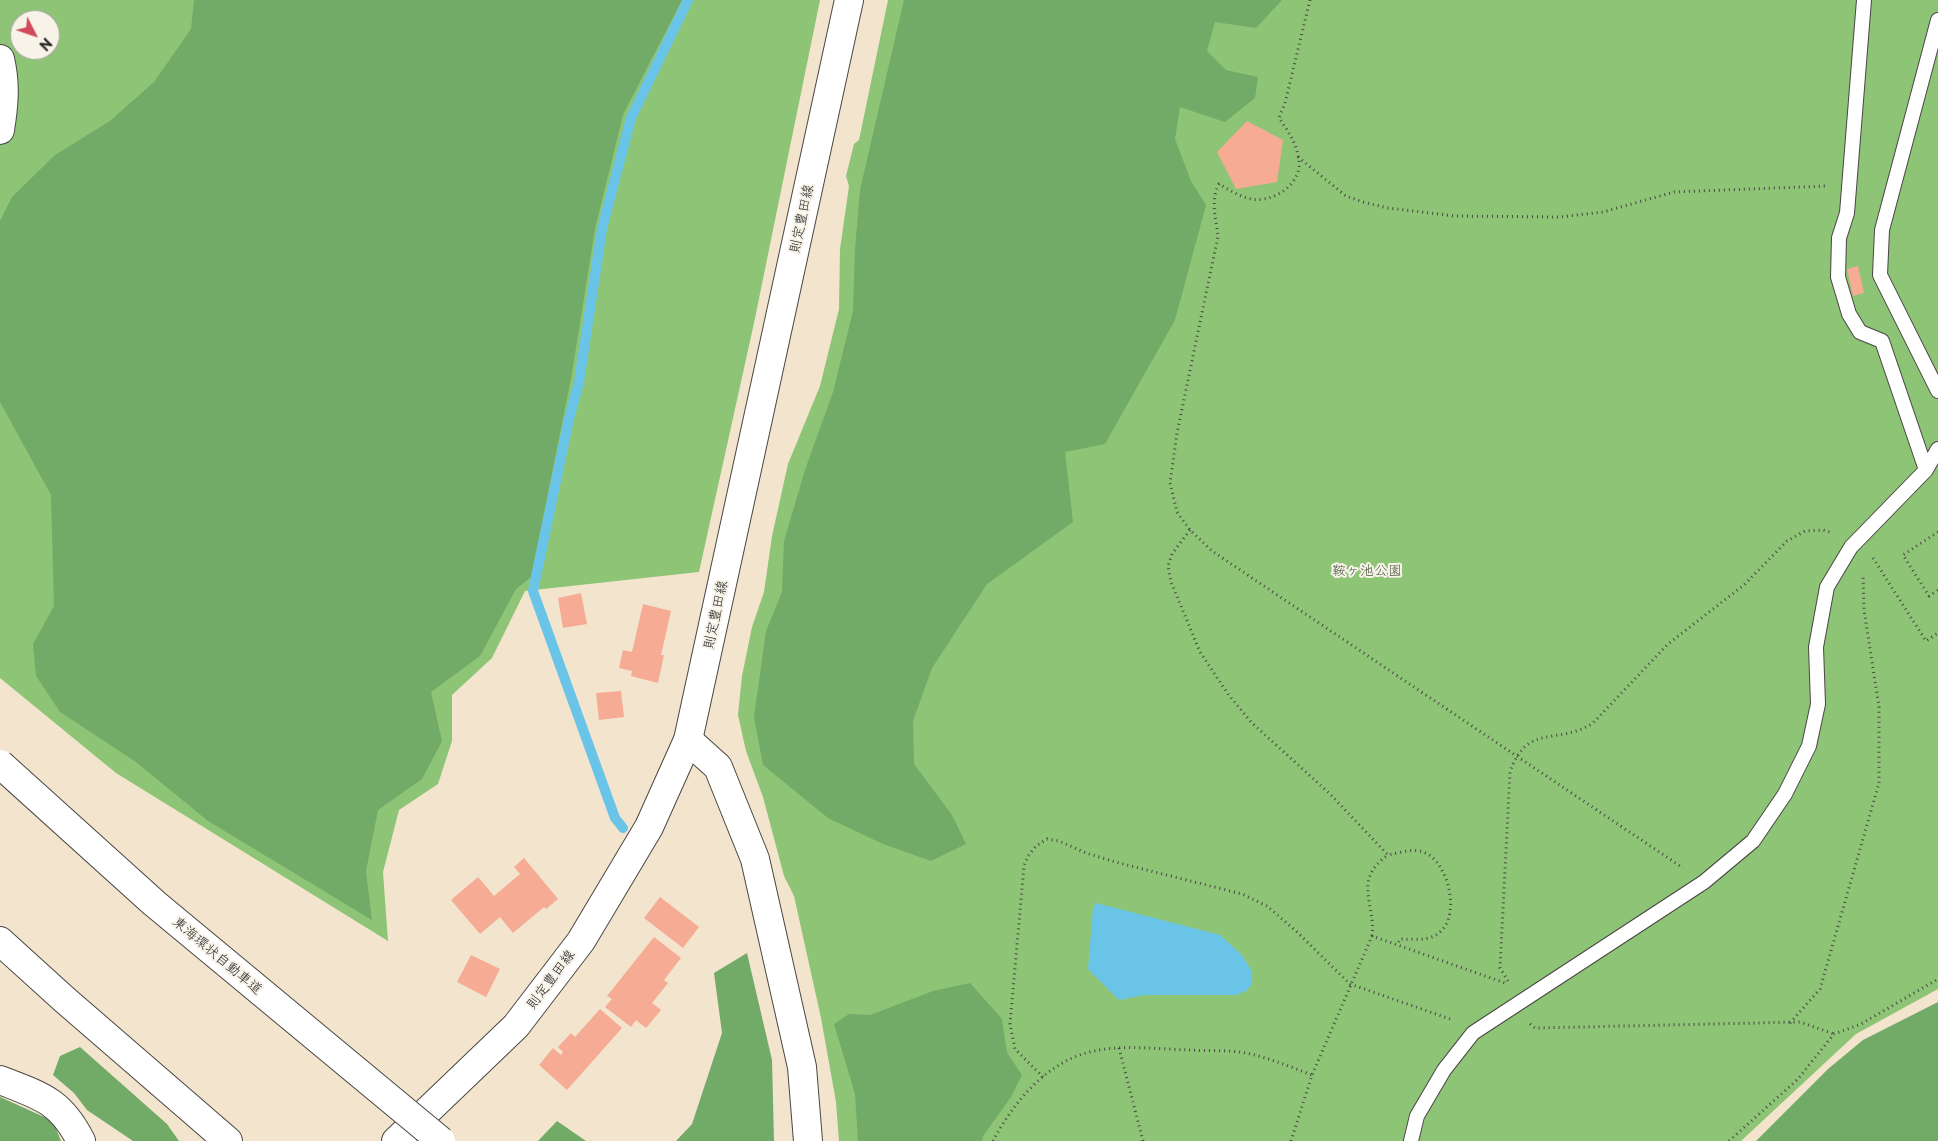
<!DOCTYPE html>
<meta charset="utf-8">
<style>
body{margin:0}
#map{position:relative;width:1938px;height:1141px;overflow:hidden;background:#f3e4cd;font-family:"Playpen Sans",sans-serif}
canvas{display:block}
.north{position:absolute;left:10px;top:10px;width:50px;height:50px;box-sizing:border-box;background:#f7f3e8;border:1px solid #a5a39c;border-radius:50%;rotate:131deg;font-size:14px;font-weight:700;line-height:20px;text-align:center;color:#2b2b2b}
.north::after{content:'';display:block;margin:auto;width:18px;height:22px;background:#d1495b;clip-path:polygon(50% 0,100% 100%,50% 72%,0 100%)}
</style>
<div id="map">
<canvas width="1938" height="1141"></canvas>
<div class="north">N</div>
</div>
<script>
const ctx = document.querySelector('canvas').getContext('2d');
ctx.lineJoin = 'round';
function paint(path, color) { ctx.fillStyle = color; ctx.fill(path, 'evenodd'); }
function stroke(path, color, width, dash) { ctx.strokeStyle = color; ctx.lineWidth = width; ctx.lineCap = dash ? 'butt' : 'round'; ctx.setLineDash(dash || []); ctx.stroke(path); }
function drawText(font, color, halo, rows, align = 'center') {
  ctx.font = font + ' "Playpen Sans","Klee One",sans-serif'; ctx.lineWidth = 4; ctx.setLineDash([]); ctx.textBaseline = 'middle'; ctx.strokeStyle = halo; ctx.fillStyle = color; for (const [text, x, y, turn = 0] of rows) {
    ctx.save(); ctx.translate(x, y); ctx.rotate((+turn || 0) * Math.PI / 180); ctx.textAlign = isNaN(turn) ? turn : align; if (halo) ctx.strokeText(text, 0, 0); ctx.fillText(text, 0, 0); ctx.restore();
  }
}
paint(new Path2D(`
 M0 0H820L754 323 699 572 525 591 492 658 452 695V741L438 784 399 810 383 872 388 941 116 773 0 678ZM20 20H50V50H20Z
 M888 0H1938V989L1856 1034 1741 1141H839L836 1102 821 1018 794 896 784 876 763 797 746 751 738 715 742 676 752 627 764 592 772 536 788 464 820 386 839 309 840 249 849 186 846 176 854 144 859 140Z`), '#8ec476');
paint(new Path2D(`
 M194 0H682L623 115 595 229 571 379 531 577 516 589 480 656 431 692 442 741 422 779 378 810 366 871 372 920 208 821 136 762 60 712 36 676 33 644 54 606 51 495 0 402V221L12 197 55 155 110 121 154 82 191 29Z
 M904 0H1282L1256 28 1215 22 1207 51 1226 70 1258 77 1255 98 1225 122 1180 107 1175 139 1191 181 1206 205 1175 320 1105 444 1065 452 1073 522 987 584 932 668 913 721 914 764 952 815 966 844 931 861 883 844 828 818 763 765 754 717 766 631 782 592 784 541 805 470 833 392 853 311 855 249 860 190Z
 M747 953 772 1060 774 1141H676L692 1124 722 1033 714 973Z
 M970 983 1002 1019 1007 1053 1022 1075 1011 1097 983 1136 982 1141H858L855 1094 834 1024 849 1014 870 1015 933 991Z
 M1938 1002V1141H1756L1828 1069 1863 1040Z
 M80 1047 167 1124 179 1141H133L87 1110 74 1093 53 1075 60 1056Z
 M0 1097 53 1121 61 1141H0Z
 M557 1121 586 1141H538Z`), '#72aa67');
paint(new Path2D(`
 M1096 903 1220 935 1242 955 1252 972V984L1246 991 1236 995H1144L1119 1000 1088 969 1093 908Z`), '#6ac4e8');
stroke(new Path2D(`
 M623 828 615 818 533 591 569 419 579 382 602 229 631 118 688 0`), '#6ac4e8', 10);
paint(new Path2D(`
 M1247 121 1283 140 1277 182 1236 189 1217 152Z
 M1858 266 1864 293 1853 296 1847 269Z
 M581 593 587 624 563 628 558 598Z
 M643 604 671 611 661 655H664L658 683 631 676 632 671 619 668 623 650 632 652Z
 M621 691 624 717 599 720 596 693Z
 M524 858 558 899 546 909 544 907 513 933 500 917 480 934 451 900 478 877 494 896 520 874 514 867Z
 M660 897 699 927 683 948 644 918Z
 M654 937 681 958 664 980 668 983 652 1003 661 1010 646 1028 636 1020 631 1027 605 1007 612 999 607 996Z
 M471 955 500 969 486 997 457 982Z
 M600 1009 622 1028 567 1090 539 1065 553 1048 561 1055 563 1052 558 1047 571 1033 575 1037Z`), '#f6ab94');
const service = new Path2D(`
 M1864 0 1847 213 1839 238 1838 277 1849 314 1860 332 1882 341 1926 470
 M1938 20 1882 230 1880 275 1938 391
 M1411 1141 1417 1116 1444 1070 1473 1033 1704 882 1753 841 1785 794 1809 746 1818 704 1816 647 1827 587 1851 547 1926 470 1938 449`);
const minor = new Path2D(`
 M0 59C6 84 4 105 0 130
 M0 1080C41 1096 60 1100 81 1141`);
const tertiary = new Path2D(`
 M688 740 718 767 755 859 802 1067 808 1141`);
const secondary = new Path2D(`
 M396 1141 516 1026 581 941 649 827 688 740 849 0`);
const motorway = new Path2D(`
 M0 941 65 1000 228 1141`);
stroke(service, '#494743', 16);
stroke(minor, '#494743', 30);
stroke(tertiary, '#494743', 30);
stroke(secondary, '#494743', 30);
stroke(motorway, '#494743', 30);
stroke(new Path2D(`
 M1310 0 1285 103 1279 118C1288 131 1297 144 1299 160 1302 184 1274 203 1251 199 1239 196 1229 190 1219 184 1210 200 1216 218 1218 236L1177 433 1170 483 1177 512 1190 530 1212 551 1683 868
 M1298 157 1346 196 1363 202 1388 208 1455 216 1560 217 1603 212 1674 192 1826 186
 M1190 530 1172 554 1168 566 1171 582 1200 652 1228 694 1251 722 1330 794 1388 855C1399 853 1412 848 1423 852 1449 860 1464 922 1434 936 1424 941 1411 939 1400 939L1397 945
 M1938 532 1903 555 1929 596 1938 590
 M1873 558 1926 641 1938 633
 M1372 936C1376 904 1352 880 1388 855
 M1508 981 1500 968 1510 772C1527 722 1558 746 1593 723L1668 644 1744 585 1787 541 1805 531 1823 530 1833 533
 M1790 1023 1820 989 1879 783V707L1864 610 1863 575
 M1530 1024 1535 1028 1800 1022 1834 1034
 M1119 1048 1143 1141
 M1043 1077 1015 1049 1010 1024 1024 866 1028 856 1036 846 1047 839 1059 841 1086 853 1119 863 1242 894 1267 906 1296 931 1350 984 1453 1020
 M993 1141C1010 1109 1034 1078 1066 1061 1103 1041 1151 1049 1190 1050 1206 1051 1224 1050 1240 1052 1265 1056 1288 1066 1312 1075
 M1291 1141 1312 1075 1372 936 1505 983
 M1729 1141 1797 1080 1834 1034 1861 1024 1938 979`), '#494743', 3, [1, 4]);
stroke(service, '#fff', 14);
stroke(minor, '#fff', 28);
stroke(tertiary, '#fff', 28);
stroke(secondary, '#fff', 28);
stroke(motorway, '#fff', 28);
const motorwayBridge = new Path2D(`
 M0 764 154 903 441 1141`);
stroke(motorwayBridge, '#494743', 30, []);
stroke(motorwayBridge, '#fff', 28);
drawText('14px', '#2b2b2b', '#f7f3e8', [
 ["則定豊田線",802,219,-78],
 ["則定豊田線",716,615,-78],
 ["東海環状自動車道",217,956,40],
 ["則定豊田線",551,980,-53]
]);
drawText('14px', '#495942', '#f7f3e8', [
 ["鞍ヶ池公園",1367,571]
]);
</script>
